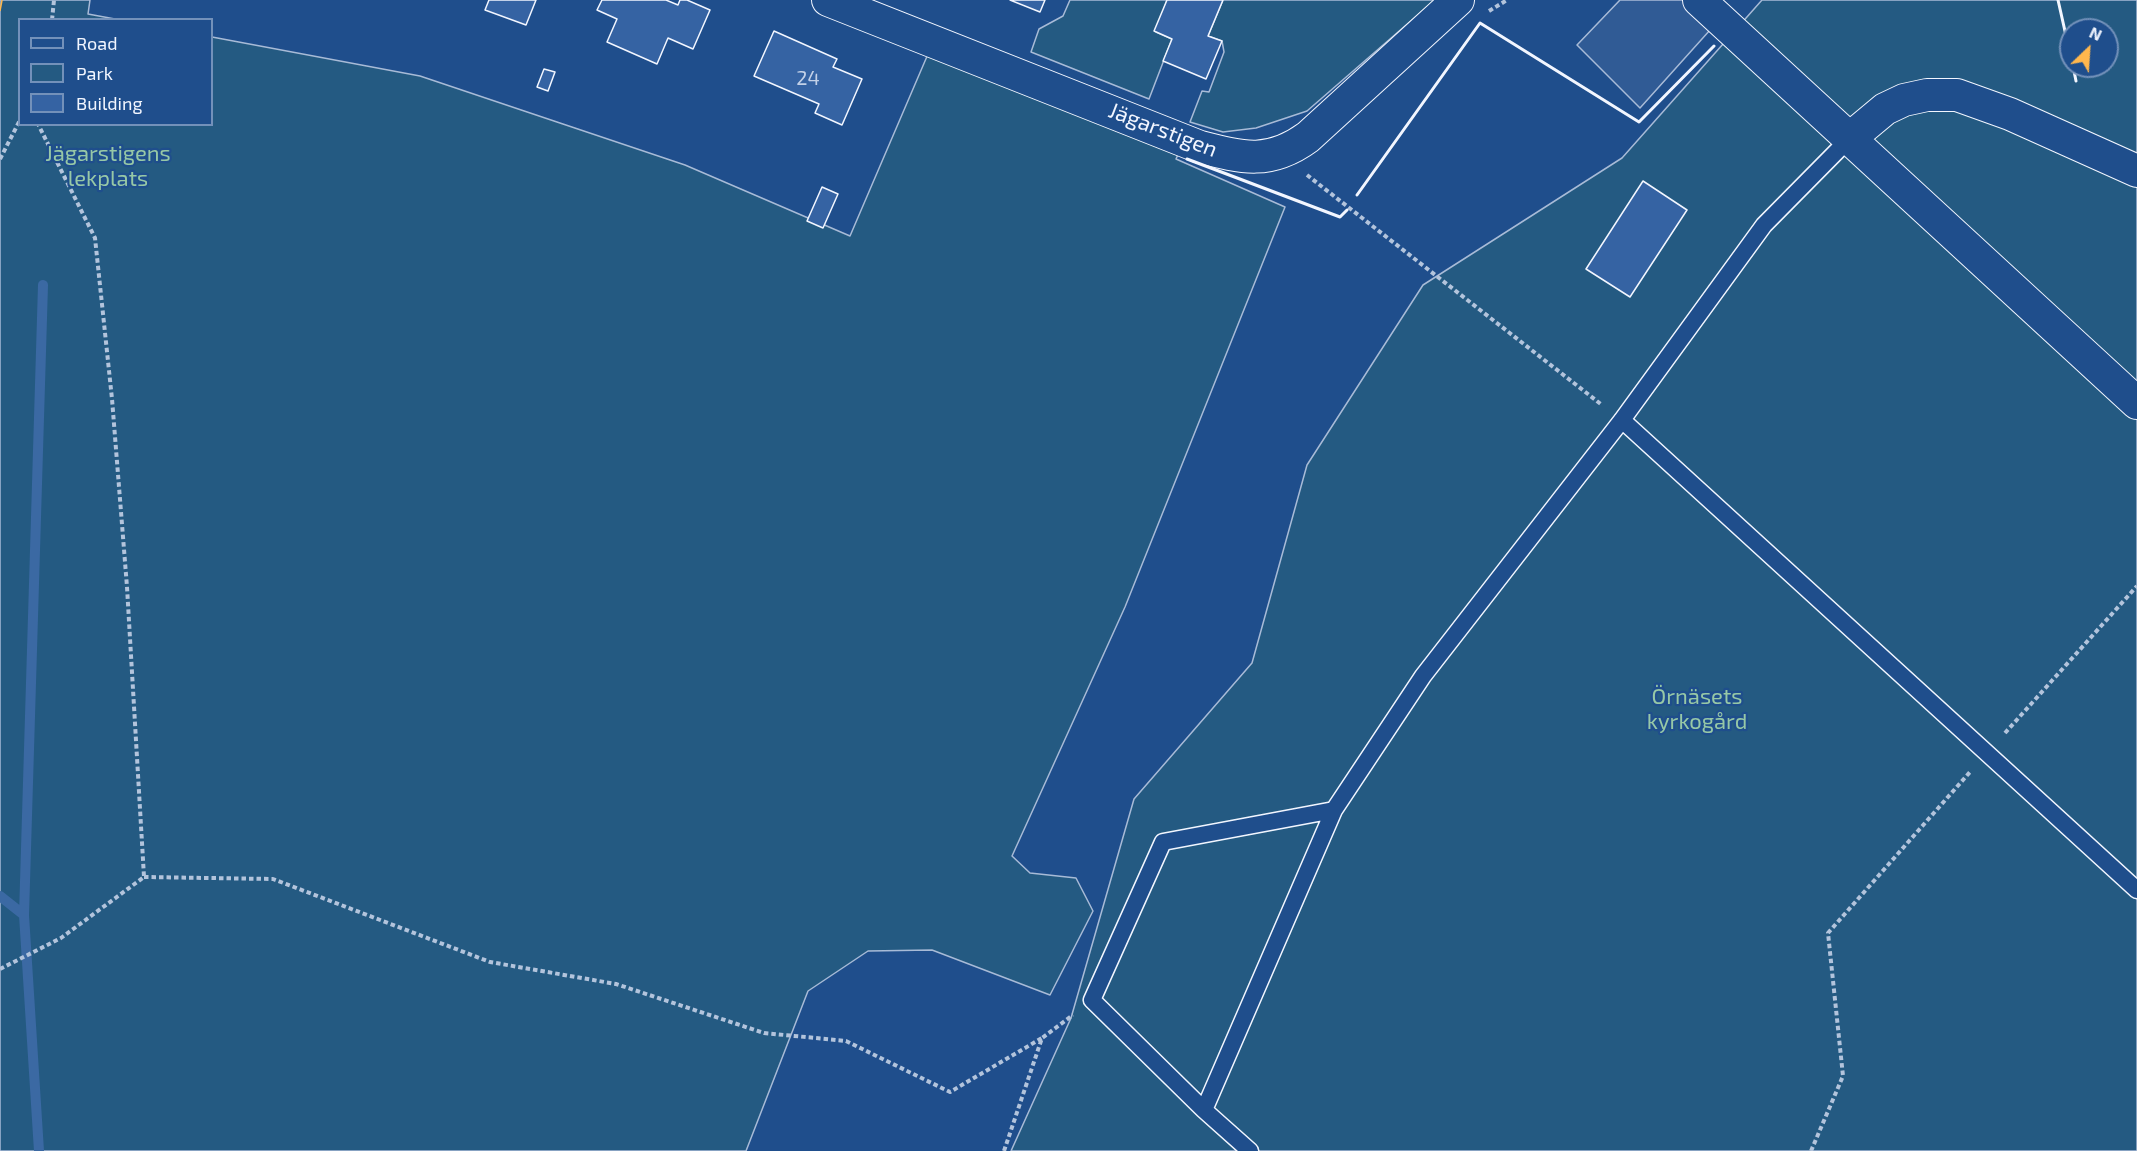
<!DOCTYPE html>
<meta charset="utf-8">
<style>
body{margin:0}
#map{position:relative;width:2137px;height:1151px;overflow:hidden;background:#1f4e8c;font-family:"Exo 2",sans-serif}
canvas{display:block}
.legend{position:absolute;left:18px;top:18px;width:195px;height:108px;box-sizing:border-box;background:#1f4e8c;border:2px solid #7391ba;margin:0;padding:8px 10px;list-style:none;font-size:18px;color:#f2f6ff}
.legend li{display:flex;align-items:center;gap:12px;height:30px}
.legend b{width:30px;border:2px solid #7391ba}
.north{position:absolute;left:2059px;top:18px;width:60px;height:60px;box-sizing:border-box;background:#1f4e8c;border:2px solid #7391ba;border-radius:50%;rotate:25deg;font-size:16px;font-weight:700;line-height:24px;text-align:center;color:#f2f6ff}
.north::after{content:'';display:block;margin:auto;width:21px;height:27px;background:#ffb74d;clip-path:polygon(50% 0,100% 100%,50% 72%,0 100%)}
</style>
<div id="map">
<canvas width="2137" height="1151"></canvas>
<ul class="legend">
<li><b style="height:8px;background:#1f4e8c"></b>Road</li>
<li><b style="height:16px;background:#245a82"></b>Park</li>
<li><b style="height:16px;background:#3563a3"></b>Building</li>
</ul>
<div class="north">N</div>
</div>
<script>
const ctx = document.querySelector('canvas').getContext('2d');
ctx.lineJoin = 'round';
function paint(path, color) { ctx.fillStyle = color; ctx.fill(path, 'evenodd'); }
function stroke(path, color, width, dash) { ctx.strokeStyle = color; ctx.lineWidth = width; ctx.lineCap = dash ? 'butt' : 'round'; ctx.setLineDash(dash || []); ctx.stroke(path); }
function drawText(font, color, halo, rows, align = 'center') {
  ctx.font = font + ' "Exo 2",sans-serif'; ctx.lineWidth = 4.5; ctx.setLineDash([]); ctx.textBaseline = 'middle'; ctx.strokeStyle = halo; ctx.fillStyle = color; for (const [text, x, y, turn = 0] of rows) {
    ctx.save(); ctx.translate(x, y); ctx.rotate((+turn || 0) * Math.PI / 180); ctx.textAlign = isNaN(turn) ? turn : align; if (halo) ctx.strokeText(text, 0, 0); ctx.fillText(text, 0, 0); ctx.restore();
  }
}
const green = new Path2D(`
 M0 0H90L88 14 115 19 20 20V124H212V37L420 76 685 165 850 236 934 40 1184 141 1176 159 1285 207 1125 607 1012 856 1030 873 1076 878 1093 911 1050 995 932 950 868 951 808 991 746 1151H0Z
 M1070 0H1167L1156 32 1172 39 1149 99 1031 52 1039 29 1063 16Z
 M1223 0H1435L1307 111 1256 128 1223 132 1190 122 1202 91 1209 92 1224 52 1222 41 1208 36Z
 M1762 0H2137V1151H1011L1071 1018 1134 799 1252 663 1307 465 1423 285 1622 158ZM2071 30H2107V66H2071Z`);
paint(green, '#245a82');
stroke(green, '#a8bbd7', 1.5);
const parking = new Path2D(`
 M1620 0H1698L1719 20 1640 108 1577 45Z`);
paint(parking, '#305b95');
stroke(parking, '#a8bbd7', 1.5);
stroke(new Path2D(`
 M0 896 24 915
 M39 1151 24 915 43 285`), '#3b69a3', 10);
const building = new Path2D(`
 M489 0H536L526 25 485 10Z
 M602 0H666L678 5 680 0H687L710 10 693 49 668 38 657 64 607 42 617 19 597 10Z
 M1010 0H1045L1040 12Z
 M1167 0H1223L1208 36 1222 41 1206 79 1163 61 1172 39 1154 31Z
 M774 31 837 59 833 67 862 79 842 125 815 113 819 104 754 76Z
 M544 69 555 72 548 91 537 87Z
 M1643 181 1687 210 1630 297 1586 269Z
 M822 187 838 194 823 228 807 221Z`);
paint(building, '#3563a3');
stroke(building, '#f2f6ff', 1.5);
const service = new Path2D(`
 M1622 420 2137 890
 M1204 1110 1092 1000 1163 842 1334 810
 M1250 1151 1204 1110 1334 810 1423 676 1622 420 1764 225 1849 139`);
const minor = new Path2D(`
 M828 0 1200 147C1243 158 1270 165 1308 137L1458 0
 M1699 0 2137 403
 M1849 139 1885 109 1904 100 1927 95H1957L2010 114 2137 171`);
stroke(service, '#f2f6ff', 19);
stroke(minor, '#f2f6ff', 34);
stroke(new Path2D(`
 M1489 11 1507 0
 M52 20 54 0
 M0 159 20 120
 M1307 175 1602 405
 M2005 733 2137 586
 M144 877 273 879 490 962 616 984 764 1033 846 1041 950 1092 1042 1038
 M0 969 61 938 144 877 127 587 112 399 95 238 38 124
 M1004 1151 1042 1038 1073 1015
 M1811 1151 1843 1076 1828 933 1970 772`), '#b3c4dc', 4, [4.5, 3]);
stroke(service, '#1f4e8c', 16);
stroke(minor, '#1f4e8c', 32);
stroke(new Path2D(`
 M2058 0 2071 58
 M2073 66 2076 81
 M1187 159 1340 217 1347 210
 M1357 195 1480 23 1639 122 1714 46`), '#f2f6ff', 3);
stroke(new Path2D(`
 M0 11 2 0`), '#ffb74d', 1.5, [21, 4.5, 3, 4.5]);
drawText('20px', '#c3d1e8', null, [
 ["24",808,78]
]);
drawText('22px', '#f2f6ff', '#1f4e8c', [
 ["Jägarstigen",1163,130,21]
]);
drawText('22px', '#97c8a6', '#1f4e8c', [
 ["Jägarstigens",108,154],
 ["lekplats",108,179],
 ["Örnäsets",1697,697],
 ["kyrkogård",1697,722]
]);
</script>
